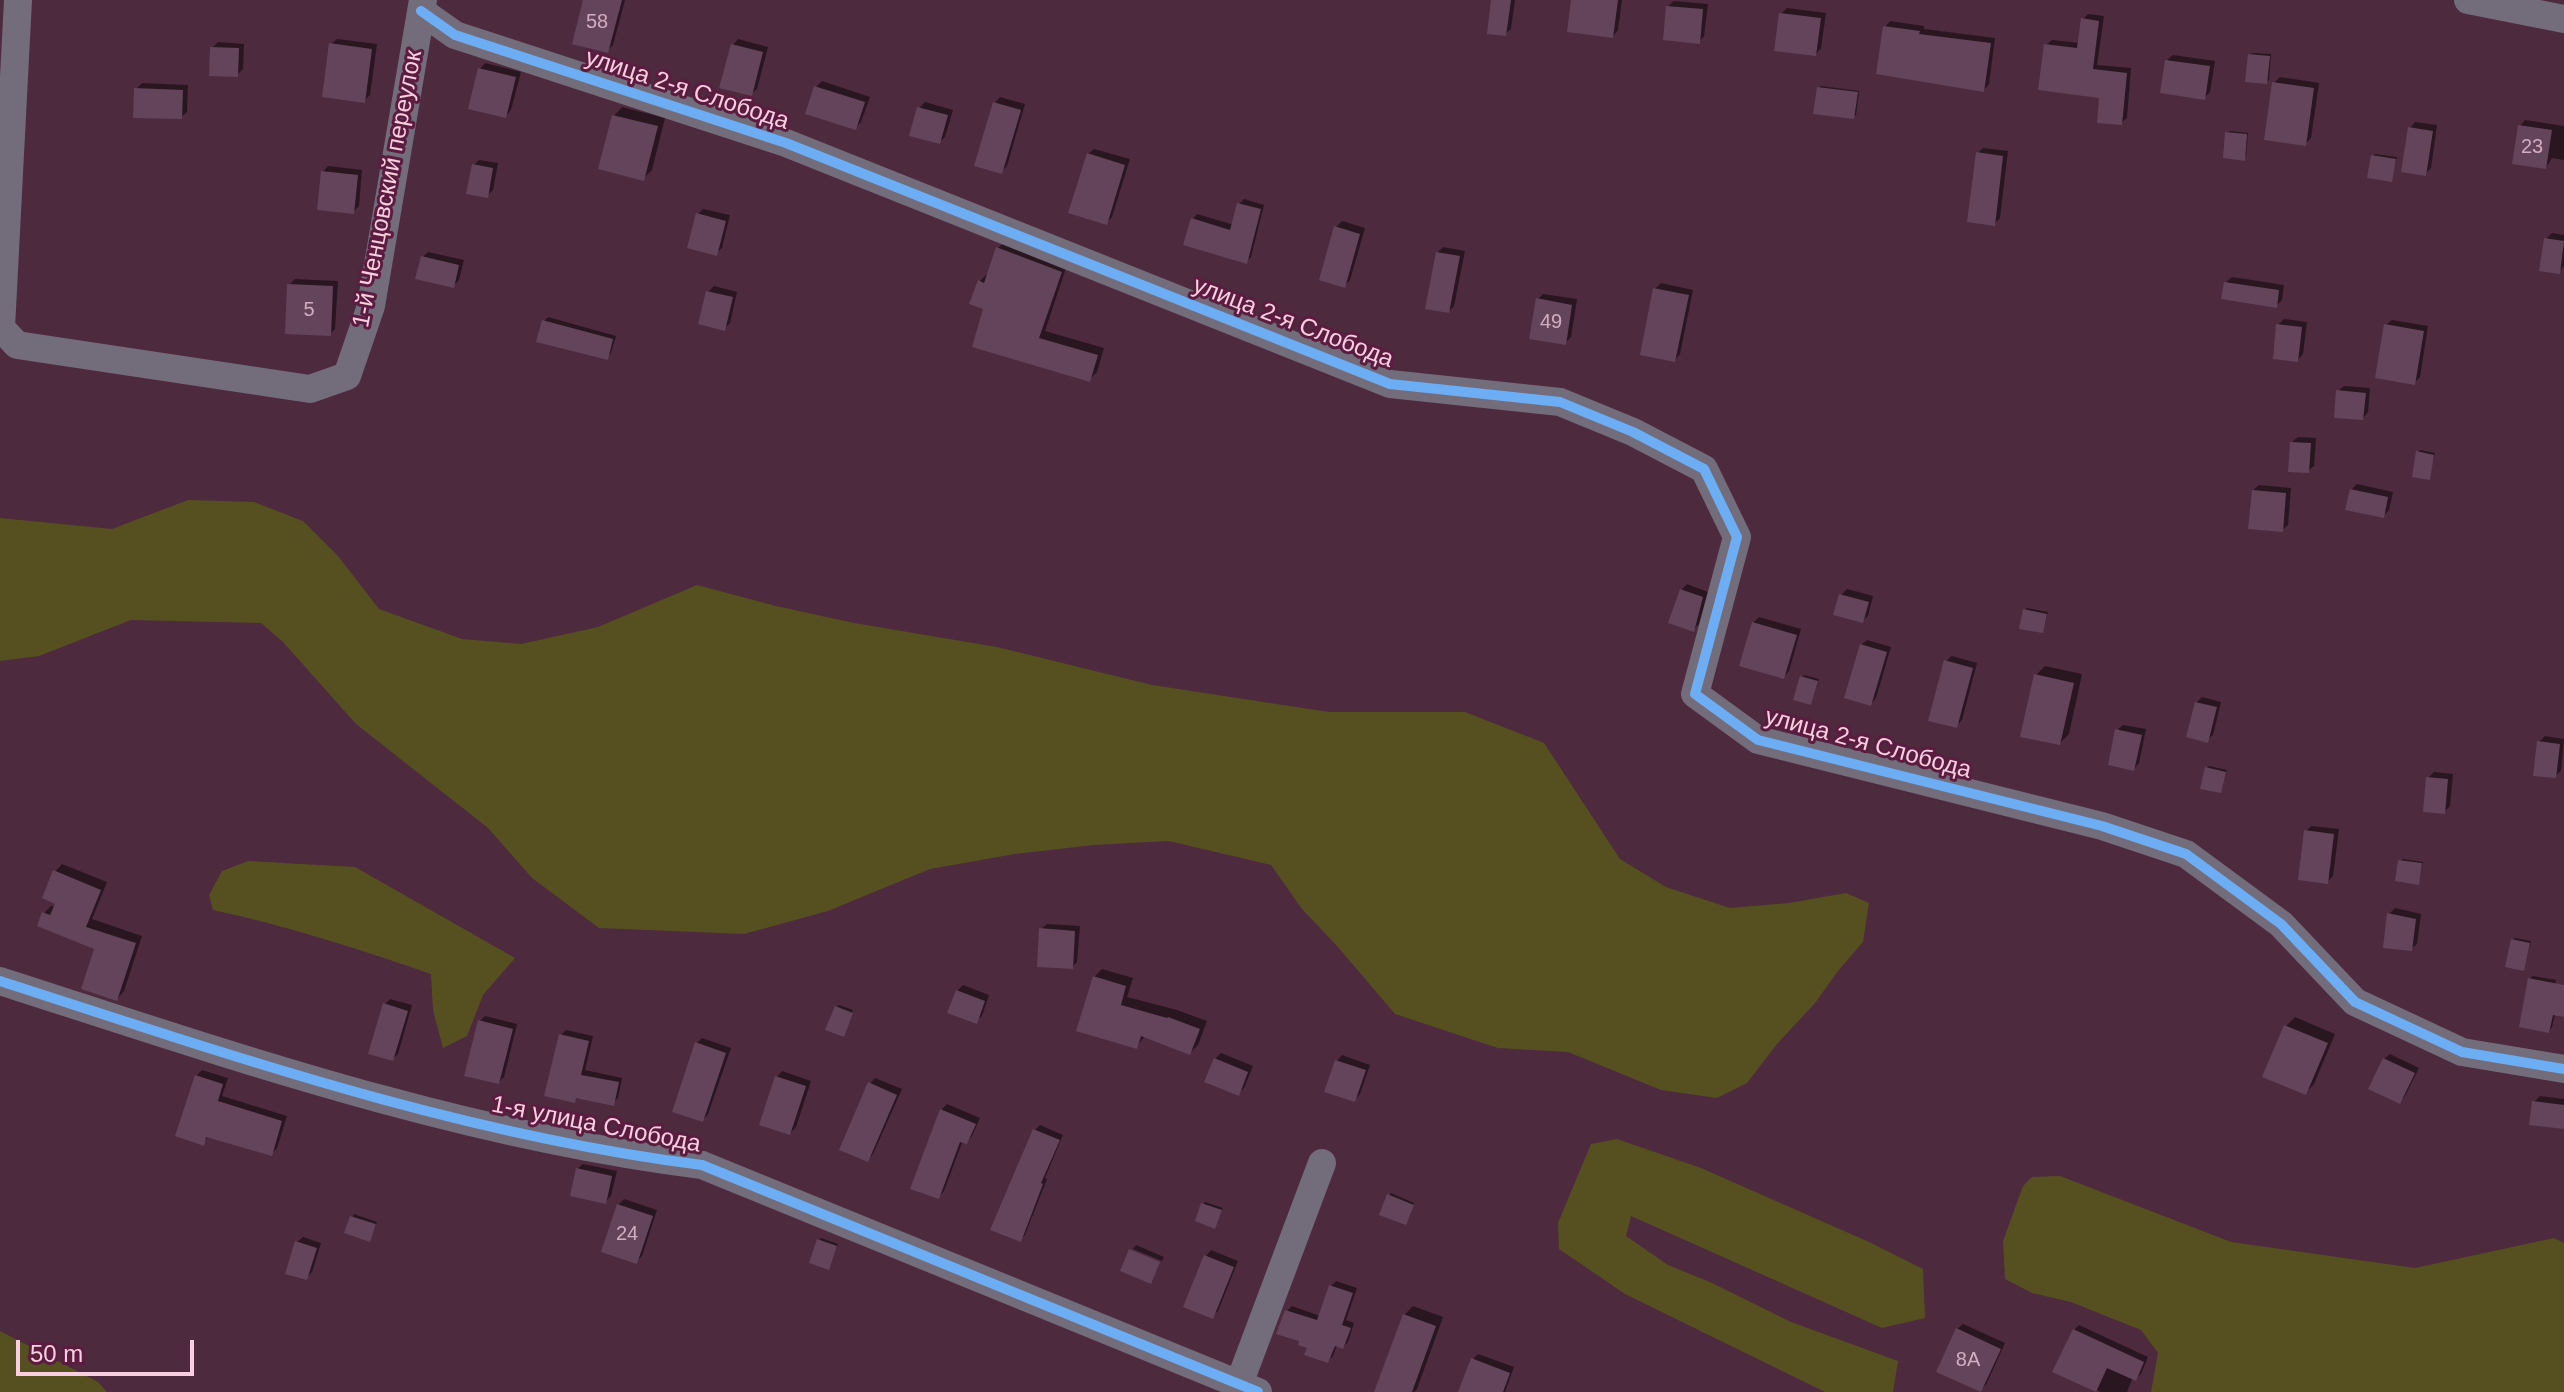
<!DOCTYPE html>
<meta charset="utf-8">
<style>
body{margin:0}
#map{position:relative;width:2564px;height:1392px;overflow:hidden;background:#4d2a3e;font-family:Helvetica,sans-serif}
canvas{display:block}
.scale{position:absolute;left:16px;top:1340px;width:178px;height:36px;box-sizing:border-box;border:4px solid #f7cfe1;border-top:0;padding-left:10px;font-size:24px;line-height:28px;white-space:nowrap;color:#f7cfe1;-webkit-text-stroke:6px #5b1c40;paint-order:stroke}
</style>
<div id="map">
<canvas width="2564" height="1392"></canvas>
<div class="scale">50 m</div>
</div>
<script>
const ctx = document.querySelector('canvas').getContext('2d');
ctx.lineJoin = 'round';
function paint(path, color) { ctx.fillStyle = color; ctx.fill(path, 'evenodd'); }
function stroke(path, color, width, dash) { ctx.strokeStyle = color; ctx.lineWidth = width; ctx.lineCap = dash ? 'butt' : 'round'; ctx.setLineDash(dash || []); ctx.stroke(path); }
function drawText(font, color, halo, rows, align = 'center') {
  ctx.font = font + ' Helvetica,sans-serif'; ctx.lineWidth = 6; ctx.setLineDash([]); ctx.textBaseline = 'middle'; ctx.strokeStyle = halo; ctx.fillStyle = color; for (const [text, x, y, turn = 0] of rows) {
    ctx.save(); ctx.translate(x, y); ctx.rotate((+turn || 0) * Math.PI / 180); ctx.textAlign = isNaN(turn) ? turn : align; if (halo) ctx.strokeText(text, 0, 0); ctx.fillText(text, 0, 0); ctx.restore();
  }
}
paint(new Path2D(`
 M188 500 254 502 303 521 338 556 379 609 462 639 521 644 598 627 697 585 776 606 854 623 997 647 1152 685 1329 712H1465L1544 743 1620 859 1666 887 1730 908 1789 903 1846 893 1869 903 1863 942 1838 971 1815 1003 1777 1044 1747 1083 1717 1098 1661 1090 1568 1052 1498 1048 1395 1014 1337 946 1302 909 1271 865 1169 841 1094 845 1015 854 930 869 828 911 744 934 599 928 532 878 488 828 356 724 283 642 261 623 131 620 39 656 0 661V518L112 529Z
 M248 861 355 867 515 958 483 995 467 1036 443 1048 433 1010 431 974C359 949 288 926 213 910L209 895 222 871Z
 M1617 1139 1701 1168 1869 1242 1923 1269 1925 1318 1882 1328 1631 1216 1626 1236 1668 1265 1712 1283 1791 1322 1898 1361 1893 1392H1825L1625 1294 1559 1249 1558 1223 1591 1144Z
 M2060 1176 2231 1242 2415 1268 2554 1238 2564 1243V1392H2151L2158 1353 2141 1330 2071 1302 2032 1293 2005 1279 2003 1241 2023 1186 2032 1177Z
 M0 1331 98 1382 107 1392H0Z`), '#565020');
paint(new Path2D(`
 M585 0H625L613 45 607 51Z
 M1493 0H1515L1511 29 1505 34Z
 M1573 0H1622L1618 30 1613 36Z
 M1674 1 1708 4 1704 36 1699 42 1668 6Z
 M1787 8 1826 13 1821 48 1816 54 1781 14Z
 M2088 14 2104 16 2097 65 2131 68 2127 118 2121 123 2101 96 2046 45 2052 40 2080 43 2083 19Z
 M1890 21 1924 26V29L1995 38 1989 84 1984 90 1885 27Z
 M337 39 377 44 370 95 364 101 331 44Z
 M738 39 768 47 757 89 751 94 733 45Z
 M218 42 244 44 243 69 237 75 212 48Z
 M2252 53 2271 54 2269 80 2266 82 2250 55Z
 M2173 55 2215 61 2210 92 2204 98 2167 60Z
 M485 63 521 72 511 110 506 116 480 69Z
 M2280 77 2319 83 2311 138 2305 144 2274 83Z
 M822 81 870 97 861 122 856 128 816 87Z
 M142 83 188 85 187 112 181 117 136 89Z
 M1821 86 1859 91 1856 115 1853 117 1819 88Z
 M1000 97 1025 104 1007 166 1001 172 995 103Z
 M925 102 953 110 945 137 940 142 919 108Z
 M622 107 665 118 652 170 644 178 614 116Z
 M2525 120 2564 126V160L2552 158 2546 167 2520 126Z
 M2415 122 2437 125 2431 168 2425 174 2410 128Z
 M2230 131 2248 133 2246 156 2244 159 2227 133Z
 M1983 148 2008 151 2000 218 1994 224 1978 153Z
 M1094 149 1130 159 1112 217 1107 222 1088 154Z
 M2375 154 2397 157 2391 180 2373 156Z
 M479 160 498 163 493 190 487 196 474 165Z
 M328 166 362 170 359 206 353 212 323 172Z
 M1244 199 1264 205 1251 257 1246 261 1193 219 1197 214 1234 225 1239 204Z
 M703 209 730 215 722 248 716 253 698 214Z
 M1342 221 1365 228 1350 280 1344 286 1336 227Z
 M2552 233 2564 235V266L2559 271 2546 239Z
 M1005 241 1067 265 1045 331 1104 348 1097 372 1090 379 986 308 980 281 987 274 989 275 998 248Z
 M1443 247 1465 251 1454 306 1449 311 1437 253Z
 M428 252 464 260 459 280 453 286 423 257Z
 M2232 277 2284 285 2282 300 2276 306 2226 282Z
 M295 279 338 281 335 329 330 334 289 285Z
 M1661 283 1693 290 1680 354 1675 360 1655 289Z
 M714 286 737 292 730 323 724 329 708 292Z
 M1543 294 1577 299 1571 337 1565 343 1538 299Z
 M548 317 616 336 611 353 607 358 544 321Z
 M2284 319 2307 322 2303 354 2298 360 2278 325Z
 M2392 320 2428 326 2420 377 2414 383 2386 325Z
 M2344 386 2370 388 2368 412 2363 418 2338 391Z
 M2298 437 2316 438 2314 466 2308 471 2292 442Z
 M2420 450 2435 453 2429 478 2418 452Z
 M2357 484 2393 492 2389 510 2383 516 2351 490Z
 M2259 485 2291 488 2288 525 2282 530 2253 490Z
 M1687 584 1708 592 1699 624 1693 630 1681 590Z
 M1847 589 1873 596 1868 616 1862 621 1841 595Z
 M2027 608 2048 612 2043 631 2025 610Z
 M1759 617 1801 629 1789 671 1784 677 1753 623Z
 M1867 640 1891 647 1876 698 1871 704 1861 645Z
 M1952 656 1977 663 1962 720 1956 726 1946 661Z
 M2045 666 2082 674 2069 734 2060 743 2036 675Z
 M1804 675 1819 679 1811 703 1802 677Z
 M2202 697 2221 702 2213 735 2207 740 2196 703Z
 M2123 725 2146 729 2139 763 2134 769 2117 730Z
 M2545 736 2564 739 2561 771 2555 776 2539 742Z
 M2209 766 2227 770 2220 791 2206 768Z
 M2434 772 2453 774 2450 806 2444 812 2428 778Z
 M2311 826 2339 829 2333 876 2327 882 2306 831Z
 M2403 859 2423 862 2418 883 2400 861Z
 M62 864 107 882 92 919 142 936 124 991 117 999 96 948 44 913 51 906 55 907V872Z
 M2395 908 2421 914 2417 944 2411 949 2389 914Z
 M1047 924 1080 926 1077 962 1072 967 1041 929Z
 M2515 938 2531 941 2524 969 2513 940Z
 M1102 969 1133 978 1127 997 1177 1010 1207 1021 1198 1045 1190 1053 1145 1036 1136 1047 1094 977Z
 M2533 976 2556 980 2555 984 2564 985V1015L2555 1014 2552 1027 2549 1031 2529 979Z
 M963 985 989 995 982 1016 976 1021 957 991Z
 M390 999 412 1005 398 1054 392 1059 385 1004Z
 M839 1005 853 1010 845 1032 836 1007Z
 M485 1016 517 1024 504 1077 499 1082 480 1021Z
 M2295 1017 2335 1034 2314 1084 2305 1093 2286 1026Z
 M566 1030 593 1036 585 1070 622 1078 618 1098 613 1103 578 1096 574 1101 561 1035Z
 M702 1038 731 1048 708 1114 703 1120 697 1043Z
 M1221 1053 1253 1066 1244 1088 1238 1094 1215 1059Z
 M2390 1054 2419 1068 2405 1096 2400 1102 2384 1059Z
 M1342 1055 1370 1065 1360 1094 1355 1100 1337 1061Z
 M202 1070 228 1078 222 1096 287 1116 277 1148 271 1154 209 1135 203 1143 196 1076Z
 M782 1071 811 1081 796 1127 790 1133 777 1077Z
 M875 1078 902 1089 873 1154 868 1160 870 1084Z
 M2540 1096 2564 1099V1127L2534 1102Z
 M947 1104 980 1118 972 1136 967 1142 963 1140 944 1191 939 1197 941 1110Z
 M1040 1125 1063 1135 1045 1178 1047 1179 1025 1235 1020 1240 1035 1130Z
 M583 1164 617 1171 611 1196 606 1201 577 1169Z
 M1391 1193 1414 1203 1407 1221 1389 1196Z
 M624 1199 657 1210 642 1256 636 1262 618 1205Z
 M1205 1202 1223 1208 1215 1226 1203 1204Z
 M354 1214 377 1222 371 1238 347 1232Z
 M303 1237 321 1243 312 1272 306 1278 297 1242Z
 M821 1238 838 1244 829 1268 819 1240Z
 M1136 1245 1164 1257 1162 1261 1133 1249Z
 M1211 1250 1238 1261 1218 1311 1212 1317 1206 1256Z
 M1336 1281 1357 1288 1346 1320 1354 1323 1348 1342 1343 1347 1337 1345 1333 1356 1328 1361 1309 1347 1287 1311 1292 1306 1320 1316 1331 1286Z
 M1413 1306 1443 1317 1417 1389 1414 1392H1390L1404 1315Z
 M1963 1324 2005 1343 1986 1385 1980 1390 1957 1329Z
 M2079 1325 2148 1357 2141 1374 2136 1378 2133 1377 2127 1392H2101L2055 1371 2074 1330Z
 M1478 1354 1514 1367 1505 1392H1460L1473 1359Z`), '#0007');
paint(new Path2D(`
 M583 0H622L608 53 572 44Z
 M1491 0H1511L1506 36 1487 34Z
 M1571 0H1618L1613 38 1567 32Z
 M1666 6 1703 9 1700 44 1663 40Z
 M1779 13 1821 18 1816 56 1774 51Z
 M2081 18 2099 21 2093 69 2127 73 2122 125 2097 123 2099 98 2038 90 2044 44 2077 48Z
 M1883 26 1920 31 1919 34 1991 43 1984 92 1876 74Z
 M329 43 372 49 365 103 322 97Z
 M731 44 763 52 752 96 719 88Z
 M210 47 239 48 238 77 209 76Z
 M2248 54 2270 56 2267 84 2245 82Z
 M2165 60 2210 66 2205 100 2160 93Z
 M478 68 516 77 506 118 468 109Z
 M2272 82 2314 88 2306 146 2264 140Z
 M814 86 865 102 856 130 805 114Z
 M1817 87 1858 92 1854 119 1813 114Z
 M134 88 183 90 182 119 133 118Z
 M993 102 1021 110 1002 174 974 166Z
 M917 107 948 115 940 144 909 136Z
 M612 115 658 126 644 181 598 169Z
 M2518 125 2552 130 2546 169 2512 164Z
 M2408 127 2433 131 2426 176 2401 172Z
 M2225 132 2247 134 2245 161 2223 158Z
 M1976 152 2003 156 1995 226 1967 222Z
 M1087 153 1125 165 1107 225 1068 213Z
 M2371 155 2396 159 2392 182 2367 178Z
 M472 164 493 168 488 198 466 194Z
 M321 171 358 175 354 214 317 210Z
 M1237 203 1261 209 1247 264 1183 245 1191 218 1230 230Z
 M696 213 726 221 717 256 687 248Z
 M1334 226 1360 234 1345 288 1319 280Z
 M2544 238 2564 241 2560 274 2539 271Z
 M996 247 1062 272 1039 338 1098 355 1090 382 972 347 983 309 969 304 978 280 984 283Z
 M1436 252 1460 256 1449 313 1425 309Z
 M421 256 459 265 454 288 415 279Z
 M2224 282 2279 290 2277 308 2221 299Z
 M287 284 333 286 331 336 285 334Z
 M1653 288 1689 295 1675 362 1640 355Z
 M706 291 733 297 725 331 698 324Z
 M1536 298 1572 305 1566 345 1529 339Z
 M542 320 613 339 608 360 536 342Z
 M2276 324 2302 327 2298 362 2273 359Z
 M2384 324 2424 331 2415 385 2375 378Z
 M2336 390 2366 393 2363 420 2334 418Z
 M2290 442 2311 443 2309 473 2288 472Z
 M2416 451 2434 455 2430 480 2412 477Z
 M2350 489 2388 497 2384 518 2345 510Z
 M2252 490 2286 493 2283 532 2248 529Z
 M1680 589 1703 597 1694 632 1668 623Z
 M1839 594 1869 602 1863 623 1833 615Z
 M2023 609 2047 614 2043 633 2019 629Z
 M1752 622 1797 635 1784 679 1739 666Z
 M1860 644 1887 652 1871 706 1844 698Z
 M1944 660 1973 668 1957 728 1928 721Z
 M2034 674 2074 683 2060 745 2020 737Z
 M1800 676 1818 681 1811 705 1793 700Z
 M2195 702 2217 707 2208 743 2186 737Z
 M2115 729 2142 735 2134 771 2108 765Z
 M2537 741 2560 744 2556 778 2533 776Z
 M2205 767 2226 772 2221 793 2200 789Z
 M2426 777 2448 779 2445 814 2423 812Z
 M2304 830 2334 834 2328 884 2298 880Z
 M2398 860 2422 863 2419 885 2395 881Z
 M53 870 101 890 86 927 136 943 117 1001 81 989 94 949 37 926 42 912 50 915 55 904 42 898Z
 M2387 913 2416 919 2412 951 2383 948Z
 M1039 928 1075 931 1073 969 1037 967Z
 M2511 939 2530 943 2524 971 2505 967Z
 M1093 976 1126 986 1121 1005 1167 1018 1168 1017 1200 1029 1190 1055 1141 1036 1137 1049 1076 1031Z
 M2528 978 2564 985V1017L2553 1015 2549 1033 2519 1027Z
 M956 990 985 1001 977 1024 947 1013Z
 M383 1003 408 1011 393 1061 368 1054Z
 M835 1006 853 1013 844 1037 825 1030Z
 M478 1020 513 1029 499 1084 464 1076Z
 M2284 1025 2328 1043 2306 1095 2262 1077Z
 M559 1034 589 1041 581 1075 619 1082 614 1106 576 1098 575 1103 544 1096Z
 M695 1042 726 1053 703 1122 672 1112Z
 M1214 1058 1248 1072 1239 1096 1204 1082Z
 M2383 1058 2415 1073 2400 1104 2368 1089Z
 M1335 1060 1366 1070 1355 1102 1324 1092Z
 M195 1075 223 1084 218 1101 282 1121 272 1156 206 1137 204 1146 175 1136Z
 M775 1076 806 1086 790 1135 759 1125Z
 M868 1082 897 1095 868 1162 839 1150Z
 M2532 1101 2564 1105V1129L2529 1125Z
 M940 1109 976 1124 967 1144 960 1142 939 1199 910 1189Z
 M1033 1129 1060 1140 1041 1183 1043 1184 1021 1242 990 1230Z
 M576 1168 612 1176 606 1204 570 1196Z
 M1387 1194 1414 1205 1406 1225 1379 1215Z
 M1201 1203 1222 1210 1215 1229 1195 1221Z
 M617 1204 653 1216 637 1264 601 1252Z
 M350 1216 376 1224 370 1242 344 1233Z
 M817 1239 837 1246 829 1270 809 1263Z
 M295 1241 317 1248 307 1280 285 1274Z
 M1129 1249 1160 1262 1151 1284 1120 1271Z
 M1204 1255 1234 1267 1213 1319 1183 1307Z
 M1329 1285 1353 1293 1342 1325 1351 1328 1343 1349 1335 1346 1328 1363 1304 1355 1307 1348 1298 1345 1299 1341 1276 1334 1285 1310 1317 1320Z
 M1403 1314 1436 1326 1412 1392H1374Z
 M1956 1328 2001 1349 1981 1392 1936 1372Z
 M2073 1329 2144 1362 2136 1381 2107 1368 2096 1392 2052 1372Z
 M1471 1358 1510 1373 1503 1392H1458Z`), '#64445b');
stroke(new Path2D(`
 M18 0 1 328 17 345 310 389 347 376 371 306 423 0
 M2468 0 2564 19
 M421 11 455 35 786 143 1390 384 1560 402 1633 432 1704 469 1737 537 1695 694 1758 740 2102 826 2186 854 2281 924 2355 1002 2462 1052 2564 1069
 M0 981C230 1055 461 1135 702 1165L1258 1392
 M1236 1392 1322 1163`), '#726c7b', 28);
stroke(new Path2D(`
 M421 11 455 35 786 143 1390 384 1560 402 1633 432 1704 469 1737 537 1695 694 1758 740 2102 826 2186 854 2281 924 2355 1002 2462 1052 2564 1069
 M0 981C230 1055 461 1135 702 1165L1258 1392`), '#6dadf4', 10);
drawText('20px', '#d2acc0', null, [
 ["58",597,22],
 ["23",2532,147],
 ["5",309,310],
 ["49",1551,322],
 ["24",627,1234],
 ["8А",1968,1360]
]);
drawText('24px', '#f7cfe1', '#5b1c40', [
 ["улица 2-я Слобода",687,90,18],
 ["1-й Ченцовский переулок",388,189,-79],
 ["улица 2-я Слобода",1293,323,21],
 ["улица 2-я Слобода",1868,744,15],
 ["1-я улица Слобода",596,1125,11]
]);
</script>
